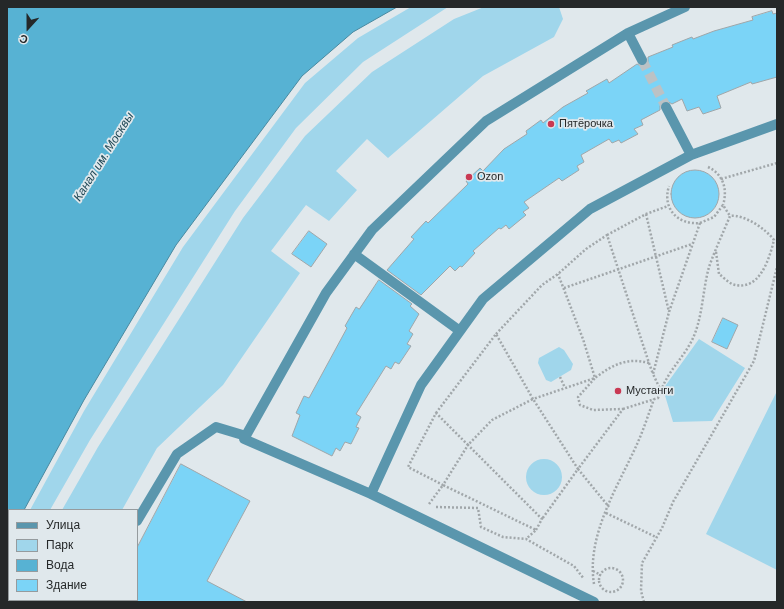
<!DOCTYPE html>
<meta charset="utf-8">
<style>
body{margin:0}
#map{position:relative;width:784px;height:609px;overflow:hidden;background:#e0e8ec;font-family:Helvetica,sans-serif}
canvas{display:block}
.frame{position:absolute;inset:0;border:8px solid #252829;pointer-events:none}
.legend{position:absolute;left:8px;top:509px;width:130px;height:92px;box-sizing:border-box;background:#e0e8ec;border:1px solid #959b9e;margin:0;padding:5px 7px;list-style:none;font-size:12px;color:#252829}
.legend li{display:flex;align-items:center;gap:8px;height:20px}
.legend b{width:20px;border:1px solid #959b9e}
.north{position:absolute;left:8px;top:8px;width:40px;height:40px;-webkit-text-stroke:3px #e0e8ec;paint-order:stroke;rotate:201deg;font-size:11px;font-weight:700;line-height:16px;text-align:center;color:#252829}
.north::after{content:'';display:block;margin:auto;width:14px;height:18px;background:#252829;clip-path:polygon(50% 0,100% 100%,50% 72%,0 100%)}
</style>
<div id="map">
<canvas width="784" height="609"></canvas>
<div class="frame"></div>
<ul class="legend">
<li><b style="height:5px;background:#5a96ad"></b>Улица</li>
<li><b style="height:11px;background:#a0d6eb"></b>Парк</li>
<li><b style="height:11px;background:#57b2d3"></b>Вода</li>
<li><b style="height:11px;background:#7bd4f7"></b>Здание</li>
</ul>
<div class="north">С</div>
</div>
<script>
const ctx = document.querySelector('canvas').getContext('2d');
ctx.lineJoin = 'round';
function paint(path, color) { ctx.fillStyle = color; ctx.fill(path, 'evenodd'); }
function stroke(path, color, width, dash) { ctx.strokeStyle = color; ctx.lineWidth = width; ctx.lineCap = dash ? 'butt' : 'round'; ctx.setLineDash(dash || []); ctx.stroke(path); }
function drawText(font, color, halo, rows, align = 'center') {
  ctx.font = font + ' Helvetica,sans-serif'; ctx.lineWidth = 3.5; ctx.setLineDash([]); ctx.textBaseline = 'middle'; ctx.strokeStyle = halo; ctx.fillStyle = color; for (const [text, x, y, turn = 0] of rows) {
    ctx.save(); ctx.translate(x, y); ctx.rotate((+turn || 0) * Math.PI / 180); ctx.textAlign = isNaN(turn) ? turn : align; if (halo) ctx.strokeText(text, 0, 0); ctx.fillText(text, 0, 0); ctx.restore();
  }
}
paint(new Path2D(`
 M411 7H448L363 62 296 128 235 211 90 440 50 510H30L84 411 183 247 305 83 358 38Z
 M484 7H559L563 19 554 37 483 76 388 158 367 139 336 171 357 190 329 221 306 205 271 251 300 273 223 385 157 448 122 510H62L98 447 243 218 305 136 372 72 454 19Z
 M699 339 745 368 712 421 673 422 663 389Z
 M559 347 564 350 573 364 571 370 551 382 546 380 538 363 539 358Z
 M777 391V570L706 534Z
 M526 477a18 18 0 1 1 36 0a18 18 0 1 1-36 0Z`), '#a0d6eb');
const water = new Path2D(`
 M7 7H397L353 32 302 76 176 245 84 400 24 510H9V537L7 540Z`);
paint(water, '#57b2d3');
stroke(water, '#4889a0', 1);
const building = new Path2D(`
 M772 11 773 14 777 13V77L752 84 751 82 717 96 721 108 703 114 699 107 687 111 682 99 672 104 667 101H663L660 106V110L641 120 643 125 634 129 638 134 621 143 619 140 612 143 609 139 581 155 584 162 577 166 579 170 562 181 559 178 524 202 529 208 523 212 526 215 509 229 506 225 501 229 499 228 473 251 475 253 462 267 460 266 455 271 450 266 421 295 387 270 414 239 411 237 426 221 428 223 468 184 466 181 480 168 483 171 504 149 527 134 526 131 541 120 543 123 563 107 588 93 586 91 607 79 609 83 637 64 641 66H645L648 63V57L673 47 672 45 692 37 693 39 714 31 753 20 752 17Z
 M671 194a24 24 0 1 1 48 0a24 24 0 1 1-48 0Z
 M309 231 327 244 311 267 292 254Z
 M379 280 412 304 410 306 419 314 409 331 413 334 407 344 411 346 399 364 395 362 391 369 386 366 356 414 361 417 356 427 359 428 351 444 345 442 340 451 336 448 332 456 292 436 300 415 296 413 304 396 309 398 347 328 345 326 356 307 359 309Z
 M723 318 738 325 727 349 712 342Z
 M181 464 250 501 207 581 247 602H137V548Z`);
paint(building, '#7bd4f7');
stroke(building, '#9fa6a9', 1);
stroke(new Path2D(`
 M642 60 666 107`), '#bbc2c5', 10, [10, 5]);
stroke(new Path2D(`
 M708 167C723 174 728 189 723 205
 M721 179 777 163
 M646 214 669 312
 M700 223 714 217 723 205 730 216
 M607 235 646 214 668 206
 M564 288 692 244
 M496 334 542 285 558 274 586 249 607 235 649 363C627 357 612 365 595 378L583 339 558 274
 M649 363 653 374 669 312 700 223C677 225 662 208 669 186
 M560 377 565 388
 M661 391C667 373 681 360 690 344 703 321 702 292 709 267 715 250 723 233 730 216 744 214 766 229 774 240 769 260 759 293 732 284 728 282 723 277 719 274L716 252
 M623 409 658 398 661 391 653 374
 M436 413 496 334 533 399 595 378 578 397 580 405 593 410 623 409 578 469 609 507
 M429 504 443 485 536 530 526 539
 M436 507 478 508 481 527 503 537 526 539 574 566 584 579
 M606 513 656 537
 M536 530 542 519 468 445 443 485 408 467 436 413 468 445 492 420 533 399 578 469 542 519
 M599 580a12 12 0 1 1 24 0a12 12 0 1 1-24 0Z
 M593 571 601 575
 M594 584C586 534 619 485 638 442 644 428 649 413 654 399
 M644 602 641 591 642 563 662 528 673 502 754 361 777 267`), '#a1a7aa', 2.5, [2, 2]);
stroke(new Path2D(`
 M628 33 642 60
 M666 107 691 155
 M354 254 460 331
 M371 494 244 439 326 293 372 230 486 121 628 33 685 7
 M137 521 177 454 216 427 246 436
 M88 602 89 600
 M594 602 371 494 421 385 483 299 590 209 691 155 777 124`), '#5a96ad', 10);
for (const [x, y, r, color] of [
 [551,124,4,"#c93953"],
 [469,177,4,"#c93953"],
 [618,391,4,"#c93953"]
]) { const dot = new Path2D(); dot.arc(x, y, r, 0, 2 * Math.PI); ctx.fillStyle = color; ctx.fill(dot); stroke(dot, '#e0e8ec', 1.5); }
drawText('11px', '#252829', '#e0e8ec', [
 ["Пятёрочка",559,124],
 ["Ozon",477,177],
 ["Мустанги",626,391]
], 'left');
drawText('italic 12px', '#1e4654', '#e0e8ec', [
 ["Канал им. Москвы",104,157,-58]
]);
</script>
